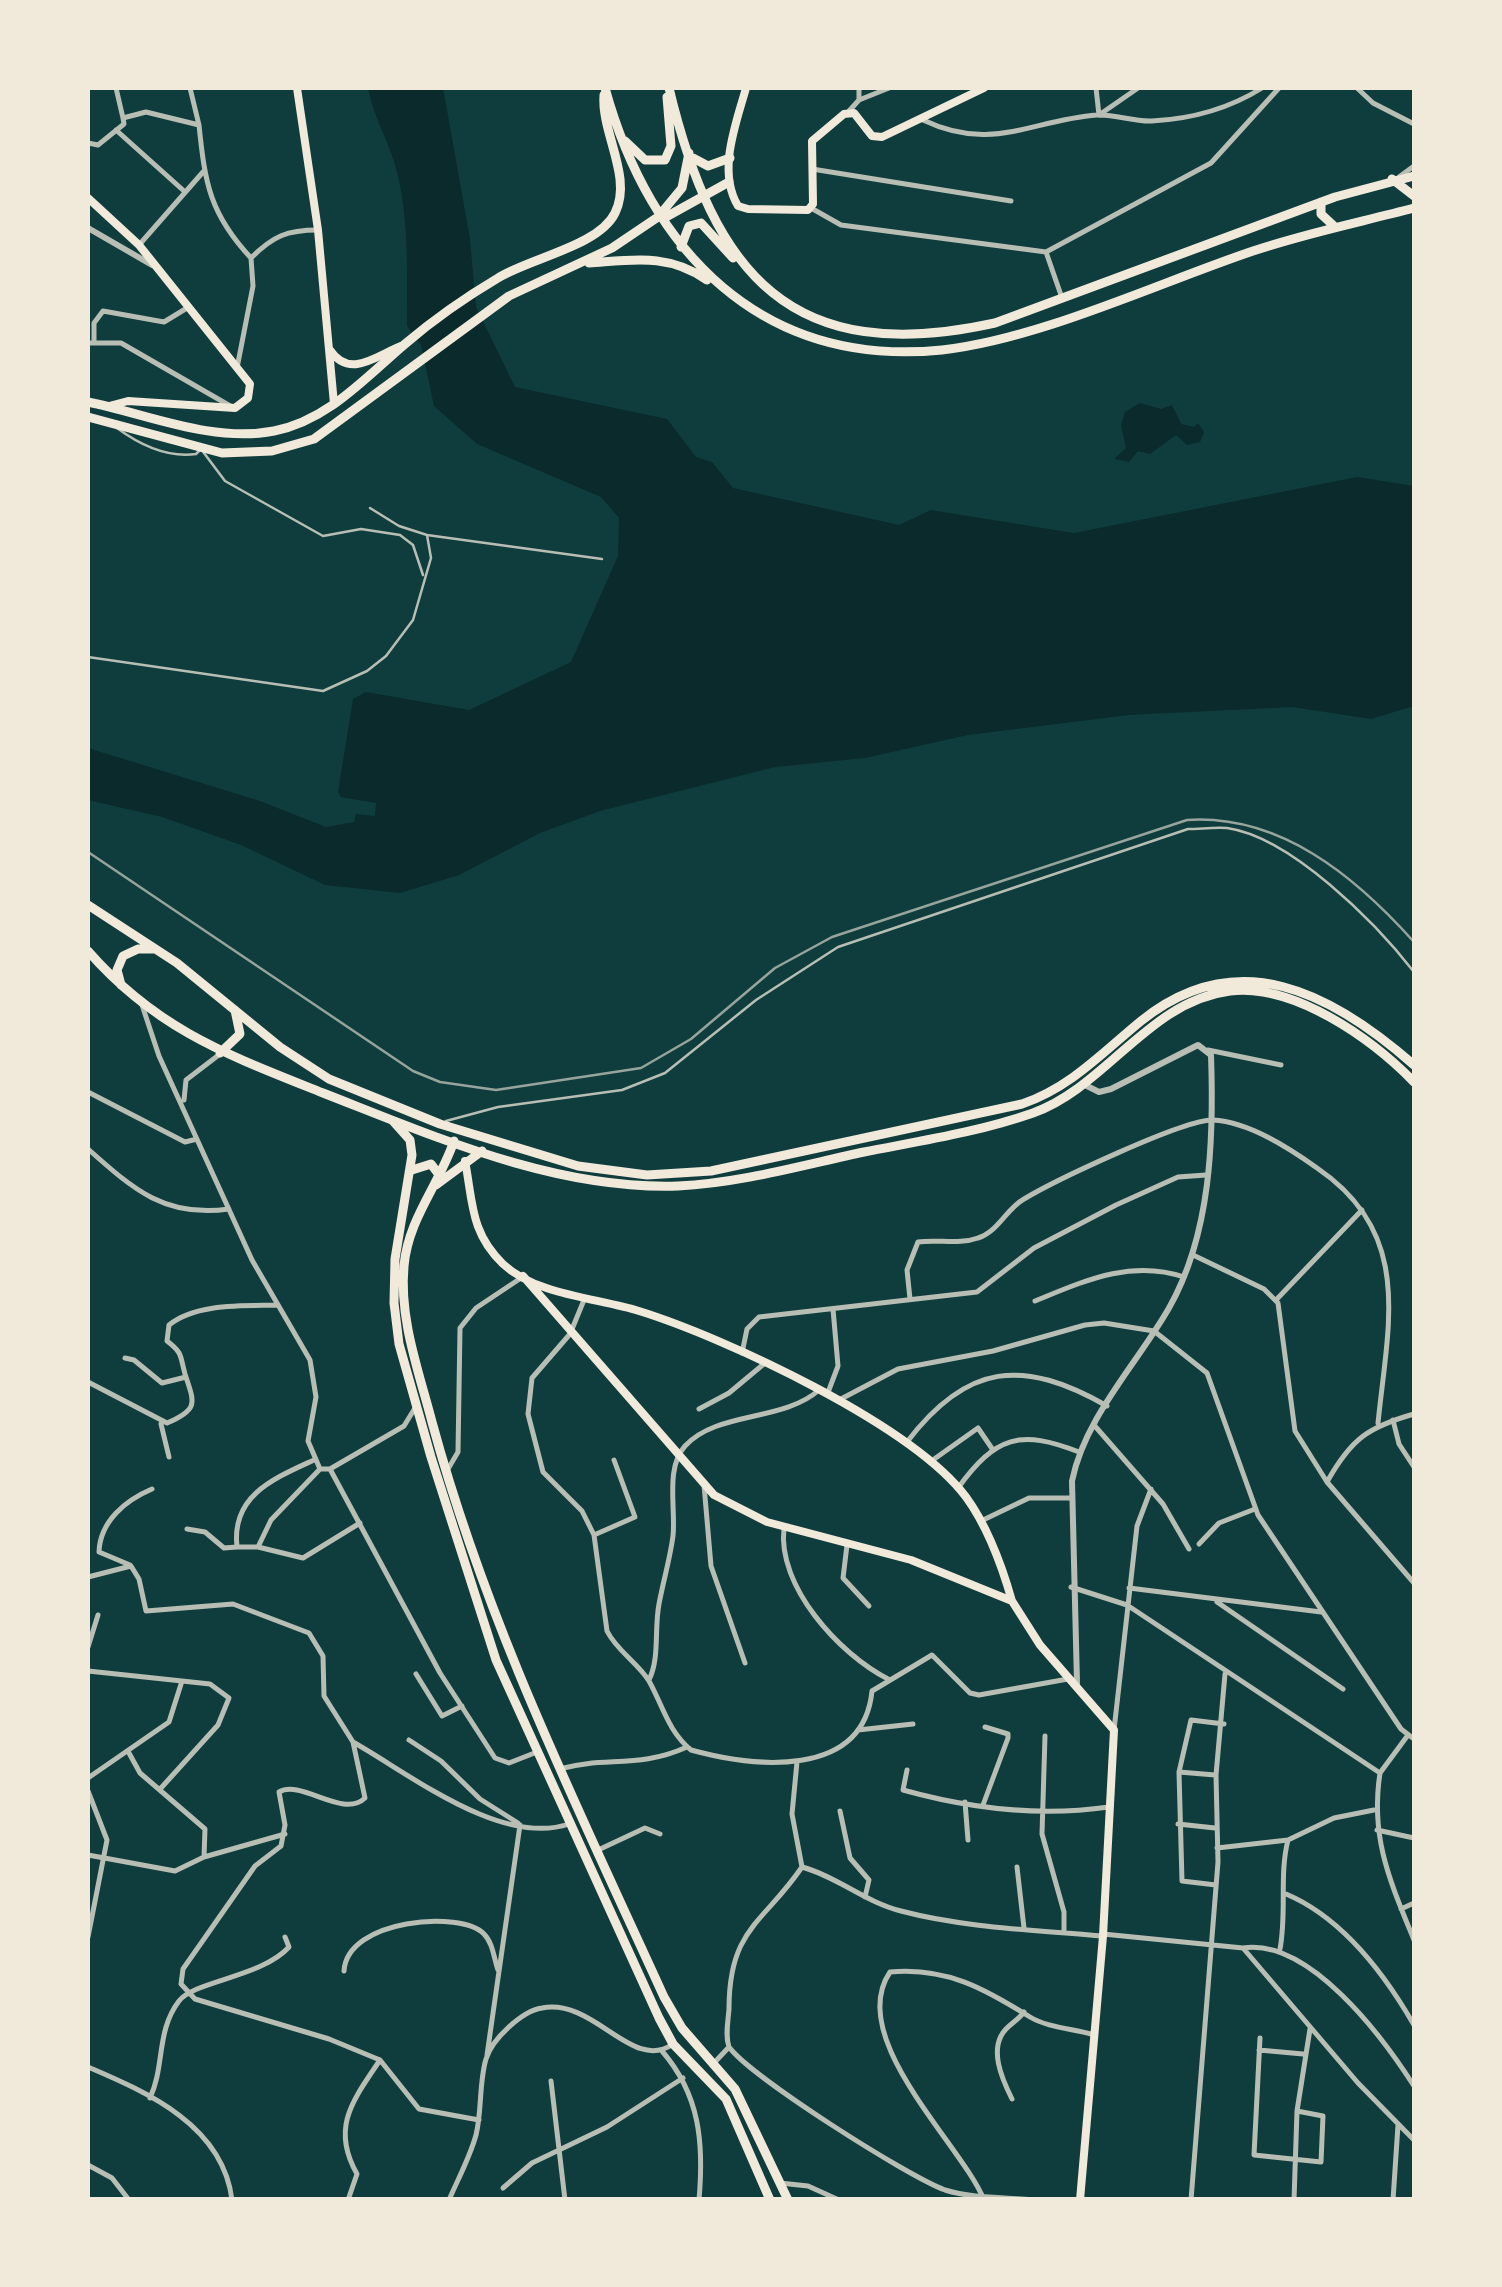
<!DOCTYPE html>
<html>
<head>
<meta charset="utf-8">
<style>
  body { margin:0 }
  #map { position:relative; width:1502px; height:2287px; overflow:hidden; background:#0f3d3e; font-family:Cabin,sans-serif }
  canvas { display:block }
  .frame { position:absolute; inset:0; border:90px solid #f1e9da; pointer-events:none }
</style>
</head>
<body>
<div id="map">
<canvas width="1502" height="2287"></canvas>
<div class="frame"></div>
</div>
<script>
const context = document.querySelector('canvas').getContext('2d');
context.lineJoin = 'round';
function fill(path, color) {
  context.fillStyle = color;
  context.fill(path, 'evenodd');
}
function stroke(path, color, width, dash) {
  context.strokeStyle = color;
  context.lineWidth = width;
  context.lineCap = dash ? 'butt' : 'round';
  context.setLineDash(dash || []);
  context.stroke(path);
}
fill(new Path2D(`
  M368,88H443L470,239L476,307L515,387L667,419L696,457L712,462L733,488L899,525L931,510L1074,533L1357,477L1414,486V706L1371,719L1292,707L1129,715L968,735L865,758L775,767L600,811L540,833L459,875L400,893L325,885L241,845L162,817L88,800V748L260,801L326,827L354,822L356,814L375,816L376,803L341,797L338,792L353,699L366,692L469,710L571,662L618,556L619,518L601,497L477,444L434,406L421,345L407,326C407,277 409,224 398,176C391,144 374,120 368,88Z
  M1140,403L1161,409L1172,405L1181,424L1194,427L1198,423L1204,432L1200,442L1187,445L1176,435L1150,454L1138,451L1129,462L1114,459L1126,448L1121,425L1125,412Z`), '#0a2a2b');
stroke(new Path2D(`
  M117,428C140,445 167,458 196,454L201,449L225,481L323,536L361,529L400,535L413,545L423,575
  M370,508L399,526L427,535L602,559
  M88,657L323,691L367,671L386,656L413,620L431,558L427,535
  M446,1121L498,1107L622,1090L665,1073L756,1000L838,947L1188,829C1200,829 1214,827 1227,828C1291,837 1376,923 1414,972`), '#b8beb3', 2.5);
stroke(new Path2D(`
  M116,88L123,118L146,112L199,125C205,184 210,214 251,258C273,236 287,230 318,230
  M190,88L199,125
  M1096,88L1099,115
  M1357,88L1373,103L1414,124
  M859,100L889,88
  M849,111L859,100V88
  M1099,115L1138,88
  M923,120C992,153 1031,120 1097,115C1115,114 1134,122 1152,121C1191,119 1230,108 1262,88
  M116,130L184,191
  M88,143L98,145L124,124L123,118
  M812,169L1011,201
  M1399,177L1414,166
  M811,208L841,225L1046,252
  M139,245L203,172
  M1062,298L1046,252L1211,163L1279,88
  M88,343H121L232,407
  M94,343V323L103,311L164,322L187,308
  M237,368L253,286L251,258
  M142,1005L159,1056L252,1260L310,1360L316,1397L308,1441L320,1469H330L440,1673L495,1758L509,1763L537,1752
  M1208,1050L1281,1065
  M88,1092L185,1142L197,1139
  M184,1100L186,1080L220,1054
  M88,1149C133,1189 165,1218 229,1209
  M1193,1255L1264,1289L1278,1303L1295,1431L1327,1482L1414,1583
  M910,1299L907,1270L918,1242C937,1239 959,1245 978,1238C998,1232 1006,1209 1024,1199C1054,1181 1184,1119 1213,1120C1249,1122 1289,1148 1317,1168C1414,1234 1388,1323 1378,1423
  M584,1300L570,1334L532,1378L528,1414L543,1472L582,1511L594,1535L607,1631C617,1651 638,1663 649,1681C663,1706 668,1731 691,1750C753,1767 863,1780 872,1691L932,1655L970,1693L979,1695L1068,1679
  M1276,1300L1362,1210
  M1035,1301C1084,1281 1131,1259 1184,1277
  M742,1353L747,1329L759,1317L977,1292L1034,1248L1116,1205L1178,1177L1206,1175
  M125,1358L134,1360L162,1383L186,1377
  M88,1382L167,1423C200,1409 194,1402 185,1374C180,1356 183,1353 167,1341L169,1325C196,1303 244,1306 278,1305
  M827,1395L838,1366L833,1309
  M839,1400L898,1369L993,1351L1085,1325L1104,1323L1154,1331L1207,1373L1258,1515L1401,1729L1414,1739
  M699,1409L729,1393L765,1363
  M1393,1420L1399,1444L1414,1467
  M161,1424L169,1457
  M1094,1425L1163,1504L1189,1549
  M907,1442C967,1363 1023,1358 1107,1406
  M314,1460C275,1478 231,1495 237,1547H258L271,1520L320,1469
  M930,1462L978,1428L993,1450
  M330,1469L404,1426L415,1408
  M448,1469L458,1452L460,1328L476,1308L521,1278
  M1327,1482C1351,1439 1368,1427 1414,1414
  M704,1485L711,1566L745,1663
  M958,1488C996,1436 1020,1429 1079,1452
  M981,1521L1029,1498H1071
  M784,1528C777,1586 839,1654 888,1679
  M187,1529L205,1532L224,1548L237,1547
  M594,1535L635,1517L614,1460
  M1199,1544L1219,1523L1255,1509
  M847,1545L843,1578L869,1606
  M258,1547L303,1558L360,1523
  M130,1565L99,1552C100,1521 126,1500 152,1489
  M88,1577L131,1566L139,1579L146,1611L233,1604L309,1633L323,1656L324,1696L353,1742
  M1071,1587L1127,1605L1380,1773C1370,1838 1390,1881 1414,1940
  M1129,1588L1321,1612
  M1217,1602L1343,1689
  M88,1647L98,1615
  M88,1671L182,1681L169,1722L88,1778
  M416,1674L442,1716L462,1706
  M649,1680C660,1657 654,1630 659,1604C663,1582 670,1559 673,1536C676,1509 665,1468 685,1446C717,1411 783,1422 819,1390
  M858,1730L913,1724
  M1114,1730L1137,1526L1151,1489
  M1045,1736L1042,1834L1064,1912V1932
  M409,1740L441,1761L480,1799L518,1823
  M129,1753L140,1773L205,1829L204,1857
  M797,1762L792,1814L802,1867
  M559,1769C606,1756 638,1769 687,1747
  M907,1770L903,1790C971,1809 1039,1817 1109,1807
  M1179,1772L1215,1775
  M1380,1773L1408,1735
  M161,1788L218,1725L229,1698L210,1684L182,1681
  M88,1791L107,1840L88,1937
  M965,1802L968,1840
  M983,1805L1008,1738V1734L985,1727
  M840,1811L850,1858L869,1880L865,1897
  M1178,1824L1215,1828
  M1377,1830L1414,1838
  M1217,1848L1288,1840L1334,1818L1374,1810
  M596,1851L645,1828L660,1834
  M88,1855L175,1871L204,1857L285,1834
  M802,1867C838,1877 865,1902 901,1911C965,1928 1037,1930 1103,1936
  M1017,1867L1024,1928
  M1216,1885L1182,1881L1179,1772L1191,1720L1224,1724
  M1286,1894C1343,1918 1384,1973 1414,2025
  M1401,1909L1414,1903
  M1103,1934L1243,1948L1358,2083L1414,2140
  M1243,1948C1309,1938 1382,2036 1414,2086
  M1280,1949C1287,1912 1279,1875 1288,1840
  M344,1971C347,1919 461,1910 484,1934C493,1943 494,1959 498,1970
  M1260,2038L1254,2155L1321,2162L1323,2116L1297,2111
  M729,2047C751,2077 907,2176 945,2190C973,2199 1008,2197 1037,2200
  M729,2047C725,2036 728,2022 729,2009C729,1928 764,1923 802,1867
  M1259,2050L1303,2054
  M662,2051C700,2095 704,2143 699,2200
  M487,2055L520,1825
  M714,2063L729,2047
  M88,2067C149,2093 223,2126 232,2200
  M551,2081L565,2200
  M150,2098C165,2066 156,2031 179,2001C194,1981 262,1977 289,1947L285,1937
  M1012,2099C1002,2079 988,2048 1006,2029C1013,2022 1019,2019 1024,2012
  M479,2120L419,2109L380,2060L329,2039L195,1999L181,1984L183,1969L255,1866L281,1846L285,1825L279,1792C301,1779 343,1819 365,1798L353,1742C410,1774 501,1847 569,1824
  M88,2165L112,2178L129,2200
  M780,2183L808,2186L839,2200
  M503,2188L532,2163L607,2127L683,2078
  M348,2200L357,2174C330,2127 354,2099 380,2060
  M449,2200C458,2179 470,2157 476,2135C482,2111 479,2082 486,2059C492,2039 522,2011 542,2008C595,1998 632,2073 673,2044
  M984,2200C962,2145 845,2038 890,1972C947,1967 985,1989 1030,2017C1046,2027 1073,2029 1091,2034
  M1191,2200L1218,1862L1216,1775L1225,1674
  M1294,2200L1297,2111L1310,2029
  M1393,2200L1398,2125`), '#b8beb3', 5);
stroke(new Path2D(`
  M88,228L152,265
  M1077,1683L1072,1481C1085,1417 1137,1364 1169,1308C1211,1234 1214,1139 1211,1055L1198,1045L1111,1089L1099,1092L1085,1085`), '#b8beb3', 6);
stroke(new Path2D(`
  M297,88L318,230L334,404
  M746,88C736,124 717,171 738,206L748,209L808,210L813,204L812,141L844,114L854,113L872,136L882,137L984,88
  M88,198L139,245L250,384L248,398L235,408L128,401L109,406
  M330,350C350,380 377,355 401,346
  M465,1161C473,1202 470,1232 503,1264C536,1295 597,1298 639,1311C726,1338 912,1425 966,1497C988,1527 1002,1566 1012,1601
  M523,1276L714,1495L767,1522L911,1560L1012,1601L1040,1645L1114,1730L1103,1936L1080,2200`), '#f1e9da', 8);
stroke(new Path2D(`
  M605,88C650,251 761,368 942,350C1040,339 1158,283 1253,251C1306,233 1361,222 1414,208
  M669,88C714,275 791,368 995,323L1335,197L1414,176
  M625,141L645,160H665L671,146L667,97
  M693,158L708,166L730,158
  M1392,179L1414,196
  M1321,202V214L1335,227
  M658,217H666L729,182
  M681,247L689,226L701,223L733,258
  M589,263C633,260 668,253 707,280
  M88,402C147,414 212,443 274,431C327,421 365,378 405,344C433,320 466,297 498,278C530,258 599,246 615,213C633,177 601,133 604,95
  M88,417L222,453L272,451L314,439L509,296L612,248L658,217L682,188L689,153
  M88,905L177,963L280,1047L329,1079L440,1124L578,1166L647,1175L711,1171L1022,1104C1070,1088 1103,1052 1141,1021C1238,943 1332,993 1414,1065
  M88,951C157,1030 228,1055 323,1093C436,1137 555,1190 678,1186C741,1183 803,1165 864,1152C920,1141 979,1132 1033,1113C1106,1087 1149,1001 1230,991C1294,983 1372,1039 1414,1082
  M121,985L117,970L123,956L138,949H154
  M220,1053L240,1034L235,1010
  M393,1121L410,1140L412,1155L395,1259L394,1303L399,1344L431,1457L496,1660L659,2018L673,2044L726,2099L770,2200
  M454,1141C439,1185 408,1219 404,1266C399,1319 419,1372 432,1422C487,1625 577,1806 664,1997L682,2028L735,2089L788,2200
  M412,1170L431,1164L440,1176
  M436,1185L482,1151`), '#f1e9da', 9);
stroke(new Path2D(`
  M88,852L413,1071L440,1082L496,1090L641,1068L691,1039L775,968L832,937L1187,820C1280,814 1355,876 1414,942`), '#97a49c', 2.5);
</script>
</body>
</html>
